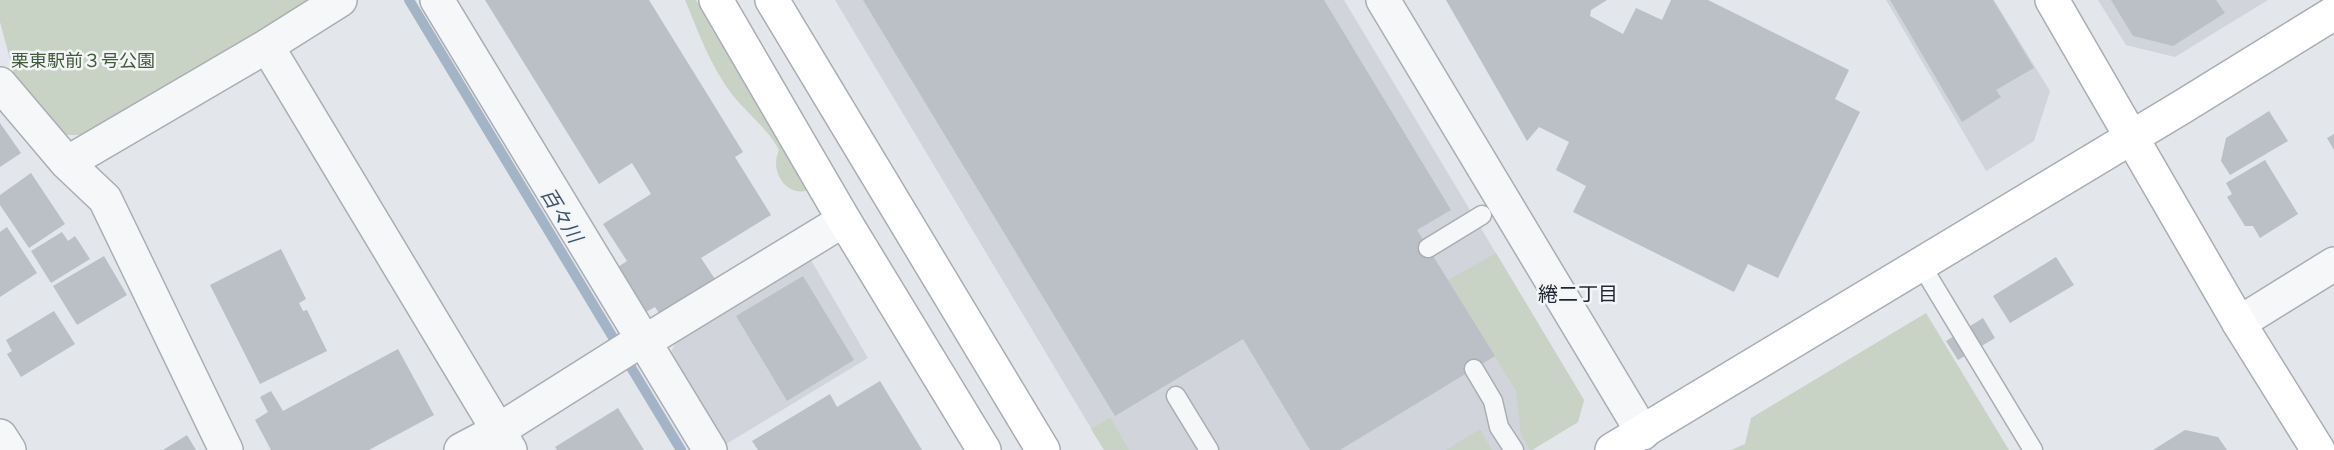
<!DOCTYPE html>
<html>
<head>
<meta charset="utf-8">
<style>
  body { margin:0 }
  canvas { display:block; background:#e3e6ea }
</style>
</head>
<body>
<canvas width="2334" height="450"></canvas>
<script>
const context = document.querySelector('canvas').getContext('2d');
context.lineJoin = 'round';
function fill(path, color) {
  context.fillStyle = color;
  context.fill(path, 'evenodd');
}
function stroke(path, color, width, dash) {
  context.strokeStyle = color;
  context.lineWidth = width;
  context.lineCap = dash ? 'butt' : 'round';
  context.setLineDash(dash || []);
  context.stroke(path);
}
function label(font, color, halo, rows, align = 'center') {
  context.font = font + ' "DM Sans","Noto Sans JP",sans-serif';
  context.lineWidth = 5;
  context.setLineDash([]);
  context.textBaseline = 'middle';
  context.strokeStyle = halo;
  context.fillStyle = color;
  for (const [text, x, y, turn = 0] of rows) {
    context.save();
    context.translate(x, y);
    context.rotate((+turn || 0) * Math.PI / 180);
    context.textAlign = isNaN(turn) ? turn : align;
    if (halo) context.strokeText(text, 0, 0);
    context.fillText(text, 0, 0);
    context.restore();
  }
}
fill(new Path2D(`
  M835,0H1344L1584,400L1578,422L1532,450H1104Z
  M1886,0H1994L2050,91L2034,141L1986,171Z
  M2098,0H2268L2175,57L2126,45Z
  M811,260L868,358L723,446L669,357L676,341Z`), '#d1d5db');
fill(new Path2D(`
  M0,0H310L81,135H62L14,74L0,22Z
  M685,0H696L810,190C786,198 769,171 779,150C767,127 746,113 731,93C710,65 698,31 685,0Z
  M1496,253L1584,400L1578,422L1532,450H1530L1521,435L1516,391L1448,280Z
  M1926,313L2009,450H1731L1745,444L1751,418Z
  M1110,417L1129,450H1104L1091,429Z
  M1480,429L1492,450H1446Z`), '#c9d3c5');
stroke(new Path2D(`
  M409,0L681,450`), '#a2b4c6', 10);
fill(new Path2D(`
  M485,0H649L743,152L735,157L771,215L701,258L715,279L659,313L655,307L646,312L618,267L627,261L603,224L651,194L632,163L599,184Z
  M863,0H1324L1451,210L1417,230L1495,356L1340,450H1310L1243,339L1115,416Z
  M1446,0H1607L1591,10L1590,16L1623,34L1636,8L1662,20L1671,0H1708L1849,70L1835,99L1860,112L1778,278L1748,264L1734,292L1573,212L1586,186L1556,170L1569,142L1539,127L1527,141Z
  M1890,0H1993L2034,68L1996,90L2001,97L1962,122Z
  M2111,0H2216L2225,13L2173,46L2133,36Z
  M2269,111L2288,141L2230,175L2221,161L2226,138Z
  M0,123L21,153L0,167Z
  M2334,134V150L2327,138Z
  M2265,160L2298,214L2260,238L2253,226H2245L2227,197L2232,194L2226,183Z
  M31,173L65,224L29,248L0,205V195Z
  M7,227L37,273L0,297V232Z
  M62,232L68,241L75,236L90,259L51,283L31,251Z
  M281,249L306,299L299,303L303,311L307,310L327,351L260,384L210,285Z
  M104,256L127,295L77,325L53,286Z
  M2056,257L2074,285L2010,323L1993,296Z
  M803,276L854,360L787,401L736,316Z
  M54,311L75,344L21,377L7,354L12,351L6,340Z
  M1983,318L1995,338L1958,360L1946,341Z
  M398,349L434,415L369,450H271L255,420L268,412L260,397L271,391L283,411Z
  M880,381L922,450H758L752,441L830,394L837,407Z
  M618,408L644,450H557L555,447Z
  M2185,430L2218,437L2227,450H2153Z
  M187,435L196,450H163Z`), '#bbbfc6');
const lane = new Path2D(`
  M1428,248L1482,215
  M1920,263L2033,450
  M1474,369L1493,401L1499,427L1514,450
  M1176,396L1209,450`);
const street = new Path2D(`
  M437,0L710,450
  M1383,0L1643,433
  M267,46L510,450
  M0,84L67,163L105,199L226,450
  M67,163L267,46L340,0
  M2239,323L2334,264
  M0,436L9,450
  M461,450L499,430L632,346L644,342L844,220`);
const secondary = new Path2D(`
  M716,0L844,220L984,450
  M772,0L1043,450
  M2052,0L2239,323L2318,450
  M1612,450L2182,107L2334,13`);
stroke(lane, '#a9adb4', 21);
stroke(street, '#a9adb4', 36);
stroke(secondary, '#a9adb4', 36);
stroke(lane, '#f5f7f8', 18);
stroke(street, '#f5f7f8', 33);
stroke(secondary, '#fff', 33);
label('18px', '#425b3b', '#f3f5f7', [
  ["栗東駅前３号公園",83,62]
]);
label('italic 20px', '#3b5470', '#f3f5f7', [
  ["百々川",560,216,59]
]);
label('20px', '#1f2531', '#f3f5f7', [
  ["綣二丁目",1578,296]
]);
</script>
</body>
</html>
